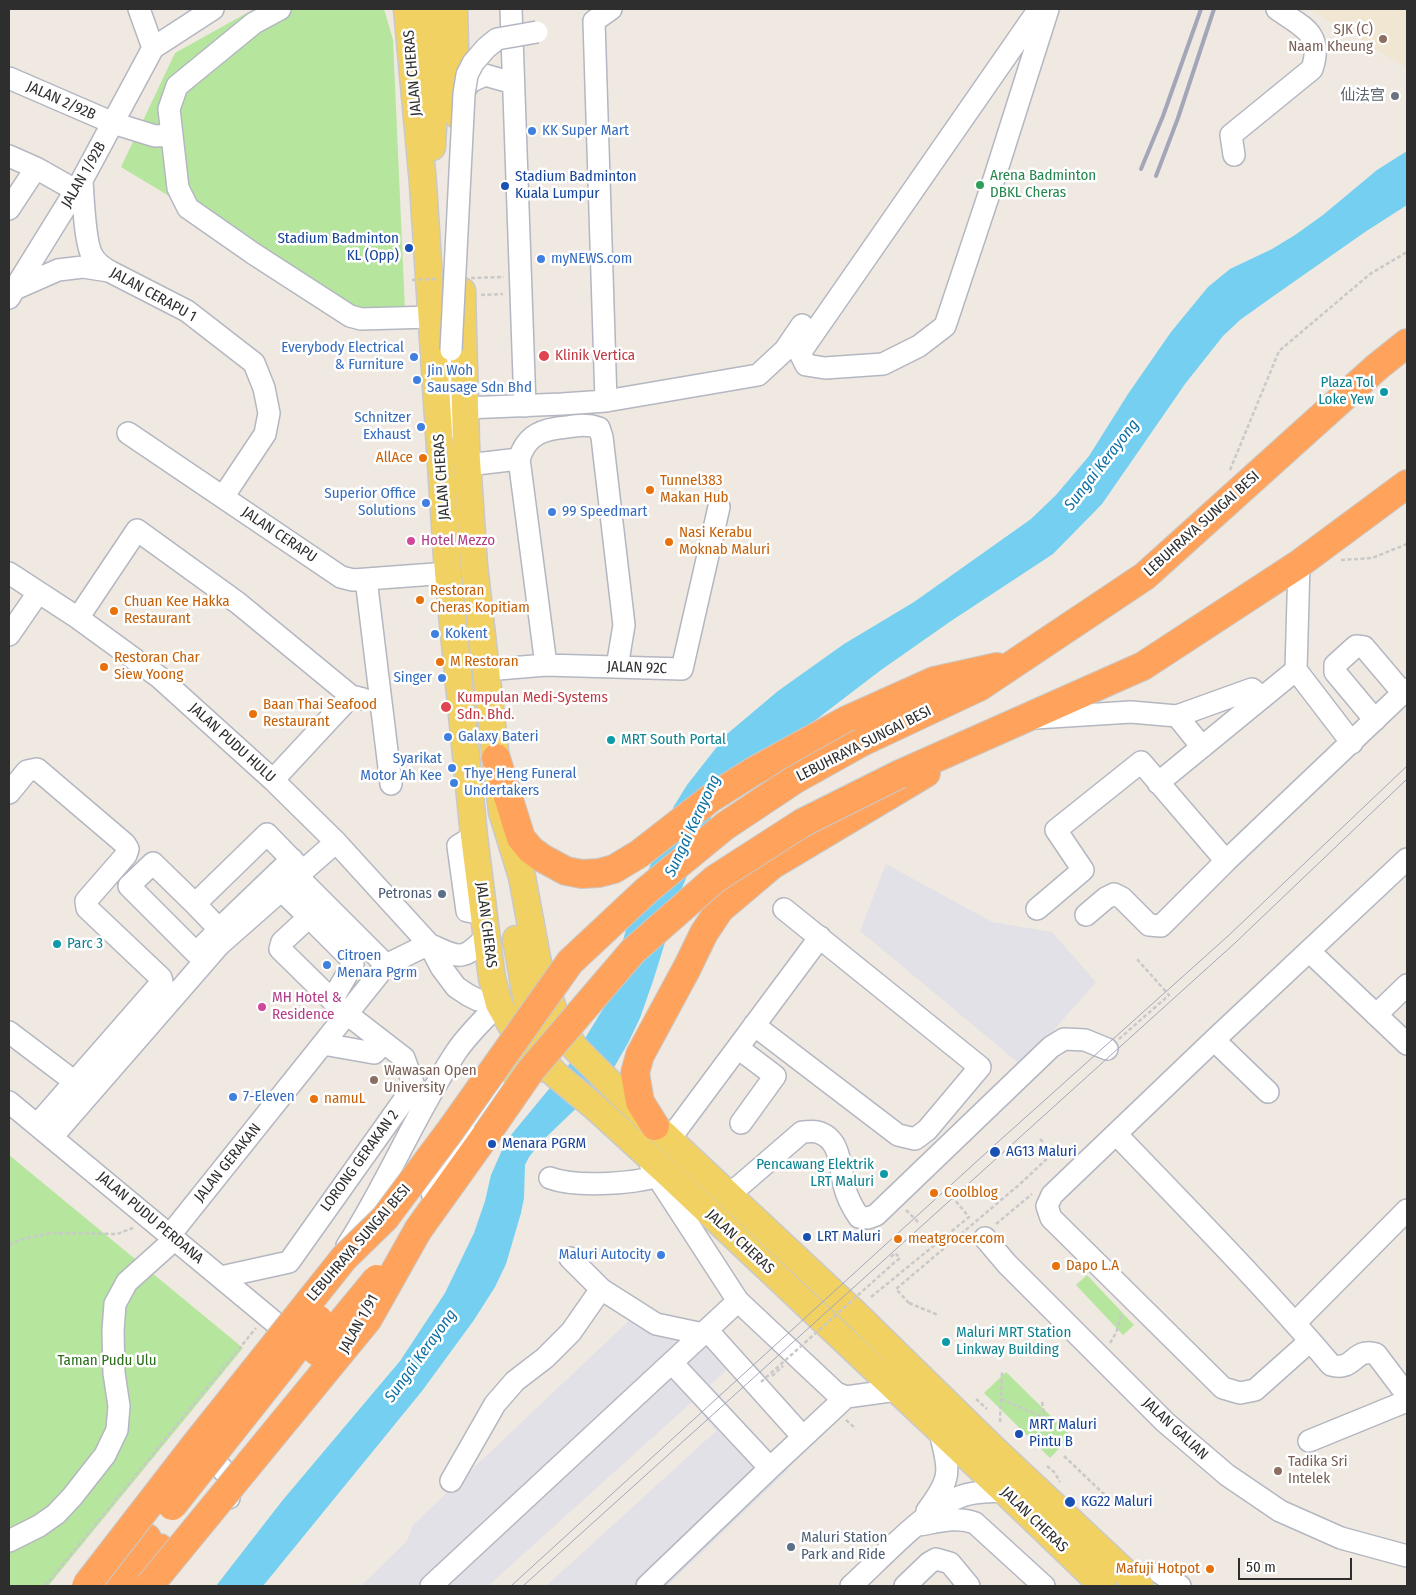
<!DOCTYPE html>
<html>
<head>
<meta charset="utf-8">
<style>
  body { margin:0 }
  #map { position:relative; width:1416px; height:1595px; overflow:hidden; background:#efe9e1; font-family:"Fira Sans Condensed",sans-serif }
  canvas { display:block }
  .frame { position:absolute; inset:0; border:10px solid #2e2e2e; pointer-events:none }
  .scale { position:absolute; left:1238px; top:1558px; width:114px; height:22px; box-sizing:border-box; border:2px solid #2e2e2e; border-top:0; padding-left:6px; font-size:15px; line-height:18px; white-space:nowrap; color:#2e2e2e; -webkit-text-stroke:4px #fff; paint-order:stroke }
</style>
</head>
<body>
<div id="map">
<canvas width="1416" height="1595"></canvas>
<div class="frame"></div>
<div class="scale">50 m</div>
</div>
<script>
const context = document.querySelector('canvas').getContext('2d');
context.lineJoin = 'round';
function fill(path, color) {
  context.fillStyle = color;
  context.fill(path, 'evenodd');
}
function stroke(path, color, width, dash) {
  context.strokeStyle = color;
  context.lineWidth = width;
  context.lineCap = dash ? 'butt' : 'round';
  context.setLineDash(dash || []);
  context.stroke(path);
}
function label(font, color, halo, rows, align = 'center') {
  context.font = font + ' "Fira Sans Condensed","Noto Sans SC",sans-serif';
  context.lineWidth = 5;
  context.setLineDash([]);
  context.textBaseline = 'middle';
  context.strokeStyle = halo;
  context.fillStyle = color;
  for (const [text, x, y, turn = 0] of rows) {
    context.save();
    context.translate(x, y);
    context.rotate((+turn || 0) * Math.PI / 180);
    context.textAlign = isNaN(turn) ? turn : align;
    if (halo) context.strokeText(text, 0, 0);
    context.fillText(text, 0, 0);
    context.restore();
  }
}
fill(new Path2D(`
  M886,864L992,922L1052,932L1096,982L1022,1066L860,931Z
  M637,1313L683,1323L729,1368L710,1385L788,1470L667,1586H546L716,1431L692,1402L488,1586H361L407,1541L413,1525Z`), '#e3e1e8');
fill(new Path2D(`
  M1309,9H1407V68Z`), '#f0e6d1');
fill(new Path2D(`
  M254,9H384L393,40L405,311L361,312L121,167L175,53Z
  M9,1155L243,1348L48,1586H9Z
  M1087,1275L1134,1325L1123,1335L1076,1285Z
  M1006,1372L1071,1436L1050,1458L984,1393Z`), '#b6e59e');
fill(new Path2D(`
  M1407,151V205L1365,232L1275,295L1240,320L1223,336L1185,384L1102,504L1053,554L951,621L881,670L809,725L769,752L717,803L682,888L653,981L640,1018L628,1043L612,1071L588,1097L541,1142L529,1157L525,1165L524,1198L521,1213L506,1264L495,1287L474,1320L422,1391L263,1586H216L282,1501L400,1361L445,1293L474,1233L485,1201L491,1175L506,1141L568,1066L603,1009L630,916L674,806L687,785L727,734L778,691L844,644L914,602L1031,519L1056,495L1089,456L1128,394L1171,332L1208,287L1230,269L1272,249L1295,235L1323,215L1377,170Z`), '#75cff0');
const minor = new Path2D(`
  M139,9L153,48
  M280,9L254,23L177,86L169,109L178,188L188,208L254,254L350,316L361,319L431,317
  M511,9L525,406
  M1039,9L800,353L806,365L825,368L883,364L919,346L945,326L995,176L1048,9
  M9,78L113,123L155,136L172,135
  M458,100L470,82L485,75L513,83
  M1234,155L1231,135L1312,69C1324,33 1302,27 1277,9
  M9,156L36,168L75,190
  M82,180C83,197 85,243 92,255C96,263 102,267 109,271L187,311L254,363L264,388L269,413L265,434L223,497
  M9,209L36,168
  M15,289L58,270L83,267L109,271
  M9,298L82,180L153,48L213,9
  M606,401L594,21L611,9
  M465,408L562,404L606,401L758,375L785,350L802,325
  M445,431L451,411V350
  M128,433L341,577L353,580L448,573
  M467,465L519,459
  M1299,564L1296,670L1352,743
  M9,573L78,618L159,677L273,780L336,842L429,944L441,967L456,987L468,995L478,1000L499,1004
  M366,579L391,784
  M78,618L137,530L238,603L351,696
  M9,635L38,593
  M546,665L519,459C527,434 543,429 567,427C579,425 588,424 599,428L602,437L624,625L617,667
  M486,670L546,665L682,669L719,507
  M1177,716L1252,689L1262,698
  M1035,718L1131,712L1177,716L1202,747
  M1375,720L1335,672V665L1356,646L1364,647L1403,693
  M273,780L351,696L363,699
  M1158,783L1296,670
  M9,793L27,771L37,769L125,844L128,849L126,855L86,901L87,908L161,978L162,982L37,1125
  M474,836L458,846L467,911L484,914
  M297,876L386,965
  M281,890L309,917
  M195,904L219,929L292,859
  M1037,909L1083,870L1056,830L1141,762L1226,861L1407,689
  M1086,915L1106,898L1114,894L1122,898L1149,925L1161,926L1226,861
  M309,917L351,959L353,964L332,1000L280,949L282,942Z
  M214,935L196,953L129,886L153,863L195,904L267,834L303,871
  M429,944C459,958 462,962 486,937
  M1309,951L1407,1044
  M1376,1015L1407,985
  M754,1025L898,1135L915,1139L927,1130L980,1067L784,909
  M9,1032L75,1082
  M1214,1040L1268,1092
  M323,1044L374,1053L384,1043
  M738,1048L775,1076L741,1123
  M9,1102L296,1340
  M1116,1134C1189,1210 1263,1285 1331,1365C1355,1372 1353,1347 1376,1354L1407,1395
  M52,1137L219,945L336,842
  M669,1140L820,937
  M651,1167L738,1301L836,1393L846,1397L897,1390
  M550,1178C577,1188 640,1184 667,1173
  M432,1193L460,1141L520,1057
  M729,1195L802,1132C806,1132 813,1131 817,1132C841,1138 840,1167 844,1185C847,1198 852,1207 859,1217L868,1218L876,1215L1051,1047L1064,1039L1085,1040L1107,1049
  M170,1235L386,965L429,944
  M985,1238L1007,1264L1165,1422L1227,1475L1280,1511L1341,1538L1407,1556
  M347,1246C387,1184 415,1114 456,1052C468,1034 484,1019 499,1004
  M570,1258L601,1289L656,1324L703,1334
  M221,1277L289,1262L414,1086L404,1058L347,1014L332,1000
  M1295,1323L1407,1210
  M707,1330L803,1437
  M1310,1341L1255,1390L1240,1393L1223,1388L1051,1218L1047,1206L1052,1195L1214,1040L1407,859
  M672,1363L770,1468
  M1309,1441L1407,1401
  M195,1464L203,1459L216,1462L231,1479L229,1498
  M451,1481L495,1404L515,1381L545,1358L571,1332L601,1289
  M927,1511C953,1476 949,1472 940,1432
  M919,1525C938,1522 957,1516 975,1523L1044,1586
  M9,1541L39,1526L56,1514L72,1497L105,1455L117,1430L119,1406L114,1373L113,1331L115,1304L127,1282L175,1239
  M1160,1573L1180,1586
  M431,1586L738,1301
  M647,1586L770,1468L846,1397
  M851,1586C881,1559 925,1509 962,1496C975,1491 991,1492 1004,1491
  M905,1586L929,1563L936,1559L950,1563L969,1586`);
const major = new Path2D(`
  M407,9L423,184L448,573L474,836L489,956L492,978L499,1004L511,1025L555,1074L596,1108L667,1173L1004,1491L1103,1586
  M428,9L436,71L432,147
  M454,9L457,115
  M462,291L466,445L474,565L502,812L522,877L538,963L556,1017L575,1048L622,1095L856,1314L993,1448L1140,1586
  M516,939L526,996L535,1022L534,1033
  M510,1071L530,1067L550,1069`);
const highway = new Path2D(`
  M862,742L979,687L1145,576L1377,367L1407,343
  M496,758L521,838L531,850L542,858L566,871L582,874L599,873L614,869L639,854L711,798L754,771L847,720L934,681L997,667
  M900,774L1143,666L1299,564L1407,484
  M655,1126L640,1102L635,1073L640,1055L687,968L704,933L720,909L772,865L926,773
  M418,1230L486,1135
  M102,1586L147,1538
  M129,1586L160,1548`);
stroke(minor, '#b4b7c1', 24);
stroke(major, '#c9c9c9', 29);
stroke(highway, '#c9c9c9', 30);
stroke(new Path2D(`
  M481,295L503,294
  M1230,470L1279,351L1370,274L1407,252
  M1341,560L1372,558L1407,544
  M1119,1039L1169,995L1136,958
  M1040,1139L1053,1153
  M906,1210L919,1223
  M996,1224L1032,1194
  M9,1245L19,1240L50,1233L117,1234L133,1228
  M891,1257L895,1253L900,1258L895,1262
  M871,1297L969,1217L949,1193
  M909,1303L938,1315
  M1110,1343L1116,1333L1122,1313
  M772,1376L783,1366
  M976,1399L987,1409
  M1001,1399L1045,1418
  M1042,1402L1049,1442
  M846,1420L856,1429
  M1000,1422L1002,1372
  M1064,1456L1111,1501
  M1047,1466L1055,1473L1060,1482
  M45,1586L256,1328`), '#c9c9c9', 2.5, [4, 2.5]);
stroke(minor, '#fff', 21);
stroke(major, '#f2d163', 26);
stroke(highway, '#ffa35c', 28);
stroke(new Path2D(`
  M511,1586L998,1142L1228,936L1407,766
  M523,1586L1235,943L1407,779`), '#a3a6b8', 1);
stroke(new Path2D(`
  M1141,169L1163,116L1201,9
  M1156,176L1178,118L1214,9`), '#a3a6b8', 4);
const minorBridge = new Path2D(`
  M451,350L464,94L467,75L473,63L486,48L497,39L537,32`);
const highwayBridge = new Path2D(`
  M486,1135L531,1070L633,951L715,879L802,823L900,774
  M317,1352L377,1279
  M172,1506L286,1362L318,1319
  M86,1586L195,1445L344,1258L385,1218L450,1131L570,962L647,890L725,826L794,780L862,742
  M149,1586L368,1319L418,1230`);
stroke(minorBridge, '#b4b7c1', 24, []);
stroke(highwayBridge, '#c9c9c9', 30, []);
stroke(new Path2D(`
  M471,278L504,277
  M412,280L438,279
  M909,1303L896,1289L1020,1184L1053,1153
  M761,1382L895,1262`), '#c9c9c9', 2.5, [4, 2.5]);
stroke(minorBridge, '#fff', 21);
stroke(highwayBridge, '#ffa35c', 28);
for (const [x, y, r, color] of [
  [1383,39,5,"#8d6e63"],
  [1395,96,5,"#6b7280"],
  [532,131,5,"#3f7fe0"],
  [980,185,5,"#2e9e5b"],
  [505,186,5,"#1a4fb4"],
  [409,248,5,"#1a4fb4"],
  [541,259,5,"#3f7fe0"],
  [544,356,6,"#e0444e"],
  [414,357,5,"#3f7fe0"],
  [417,380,5,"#3f7fe0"],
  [1384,392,5,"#0f9aa8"],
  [421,427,5,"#3f7fe0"],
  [423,458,5,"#e8710a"],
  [650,490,5,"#e8710a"],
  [426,503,5,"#3f7fe0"],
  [552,512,5,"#3f7fe0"],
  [411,541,5,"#d1479c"],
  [669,542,5,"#e8710a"],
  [420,600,5,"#e8710a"],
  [114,611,5,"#e8710a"],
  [435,634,5,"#3f7fe0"],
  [440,662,5,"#e8710a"],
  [104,667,5,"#e8710a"],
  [442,678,5,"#3f7fe0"],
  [446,707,6,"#e0444e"],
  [253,714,5,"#e8710a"],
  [448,737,5,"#3f7fe0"],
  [611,740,5,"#0f9aa8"],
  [452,768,5,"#3f7fe0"],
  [454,783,5,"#3f7fe0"],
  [442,894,5,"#5c6f8a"],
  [57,944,5,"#0f9aa8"],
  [327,965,5,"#3f7fe0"],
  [262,1007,5,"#d1479c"],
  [374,1080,5,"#8d6e63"],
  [233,1097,5,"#3f7fe0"],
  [314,1099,5,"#e8710a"],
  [492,1144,5,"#1a4fb4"],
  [995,1152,6,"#1a4fb4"],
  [884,1174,5,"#0f9aa8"],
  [934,1193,5,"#e8710a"],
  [807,1237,5,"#1a4fb4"],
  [898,1239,5,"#e8710a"],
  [661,1255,5,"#3f7fe0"],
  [1056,1266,5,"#e8710a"],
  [946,1342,5,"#0f9aa8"],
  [1019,1434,5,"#1a4fb4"],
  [1278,1471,5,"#8d6e63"],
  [1070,1502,6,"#1a4fb4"],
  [791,1547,5,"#5c6f8a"],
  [1210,1569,5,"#e8710a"]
]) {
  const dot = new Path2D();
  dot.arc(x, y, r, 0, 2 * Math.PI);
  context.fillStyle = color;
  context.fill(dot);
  stroke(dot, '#fff', 2);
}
label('15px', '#785e54', '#fff', [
  ["SJK (C)",1373,30,"right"],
  ["Naam Kheung",1373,47,"right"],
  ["Wawasan Open",384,1071],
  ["University",384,1088],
  ["Tadika Sri",1288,1462],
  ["Intelek",1288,1479]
], 'left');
label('15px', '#2e2e2e', '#fff', [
  ["JALAN CHERAS",413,73,-95],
  ["JALAN 2/92B",61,101,24],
  ["JALAN 1/92B",84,175,-60],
  ["JALAN CERAPU 1",153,295,29],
  ["JALAN CHERAS",442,477,-94],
  ["LEBUHRAYA SUNGAI BESI",1202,524,-42],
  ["JALAN CERAPU",279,535,34],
  ["JALAN 92C",637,668,2],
  ["JALAN PUDU HULU",232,743,42],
  ["LEBUHRAYA SUNGAI BESI",864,744,-27],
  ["JALAN CHERAS",486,925,83],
  ["LORONG GERAKAN 2",360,1161,-54],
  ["JALAN GERAKAN",228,1163,-51],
  ["JALAN PUDU PERDANA",150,1218,40],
  ["JALAN CHERAS",740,1242,43],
  ["LEBUHRAYA SUNGAI BESI",359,1243,-49],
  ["JALAN 1/91",359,1324,-61],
  ["JALAN GALIAN",1175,1429,43],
  ["JALAN CHERAS",1034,1520,44]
]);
label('15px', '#5b616d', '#fff', [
  ["仙法宫",1385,96]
], 'right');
label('15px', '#366cbe', '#fff', [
  ["KK Super Mart",542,131],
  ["myNEWS.com",551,259],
  ["Everybody Electrical",404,348,"right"],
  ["& Furniture",404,365,"right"],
  ["Jin Woh",427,371],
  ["Sausage Sdn Bhd",427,388],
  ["Schnitzer",411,418,"right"],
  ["Exhaust",411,435,"right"],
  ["Superior Office",416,494,"right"],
  ["Solutions",416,511,"right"],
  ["99 Speedmart",562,512],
  ["Kokent",445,634],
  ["Singer",432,678,"right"],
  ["Galaxy Bateri",458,737],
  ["Syarikat",442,759,"right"],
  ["Motor Ah Kee",442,776,"right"],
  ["Thye Heng Funeral",464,774],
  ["Undertakers",464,791],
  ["Citroen",337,956],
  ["Menara Pgrm",337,973],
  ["7-Eleven",243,1097],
  ["Maluri Autocity",651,1255,"right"]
], 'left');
label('15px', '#27864d', '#fff', [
  ["Arena Badminton",990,176],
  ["DBKL Cheras",990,193]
], 'left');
label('15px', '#164399', '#fff', [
  ["Stadium Badminton",515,177],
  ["Kuala Lumpur",515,194],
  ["Stadium Badminton",399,239,"right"],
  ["KL (Opp)",399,256,"right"],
  ["Menara PGRM",502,1144],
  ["AG13 Maluri",1006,1152],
  ["LRT Maluri",817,1237],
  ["MRT Maluri",1029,1425],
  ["Pintu B",1029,1442],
  ["KG22 Maluri",1081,1502]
], 'left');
label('15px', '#be3a42', '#fff', [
  ["Klinik Vertica",555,356],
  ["Kumpulan Medi-Systems",457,698],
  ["Sdn. Bhd.",457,715]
], 'left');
label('15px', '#0d838f', '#fff', [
  ["Plaza Tol",1374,383,"right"],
  ["Loke Yew",1374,400,"right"],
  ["MRT South Portal",621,740],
  ["Parc 3",67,944],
  ["Pencawang Elektrik",874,1165,"right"],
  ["LRT Maluri",874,1182,"right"],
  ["Maluri MRT Station",956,1333],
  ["Linkway Building",956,1350]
], 'left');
label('15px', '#c56008', '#fff', [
  ["AllAce",413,458,"right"],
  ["Tunnel383",660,481],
  ["Makan Hub",660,498],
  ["Nasi Kerabu",679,533],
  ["Moknab Maluri",679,550],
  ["Restoran",430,591],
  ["Cheras Kopitiam",430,608],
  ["Chuan Kee Hakka",124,602],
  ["Restaurant",124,619],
  ["Restoran Char",114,658],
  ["Siew Yoong",114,675],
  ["M Restoran",450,662],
  ["Baan Thai Seafood",263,705],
  ["Restaurant",263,722],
  ["namuL",324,1099],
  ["Coolblog",944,1193],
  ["meatgrocer.com",908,1239],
  ["Dapo L.A",1066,1266],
  ["Mafuji Hotpot",1200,1569,"right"]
], 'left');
label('15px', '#b23c85', '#fff', [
  ["Hotel Mezzo",421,541],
  ["MH Hotel &",272,998],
  ["Residence",272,1015]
], 'left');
label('15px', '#4e5e75', '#fff', [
  ["Petronas",432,894],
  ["Maluri Station",801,1538,"left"],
  ["Park and Ride",801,1555,"left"]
], 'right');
label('15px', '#2c6e1b', '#fff', [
  ["Taman Pudu Ulu",107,1361]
]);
label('italic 16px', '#0d6fa3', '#fff', [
  ["Sungai Kerayong",1102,465,-52],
  ["Sungai Kerayong",693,826,-65],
  ["Sungai Kerayong",421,1356,-54]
]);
</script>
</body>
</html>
